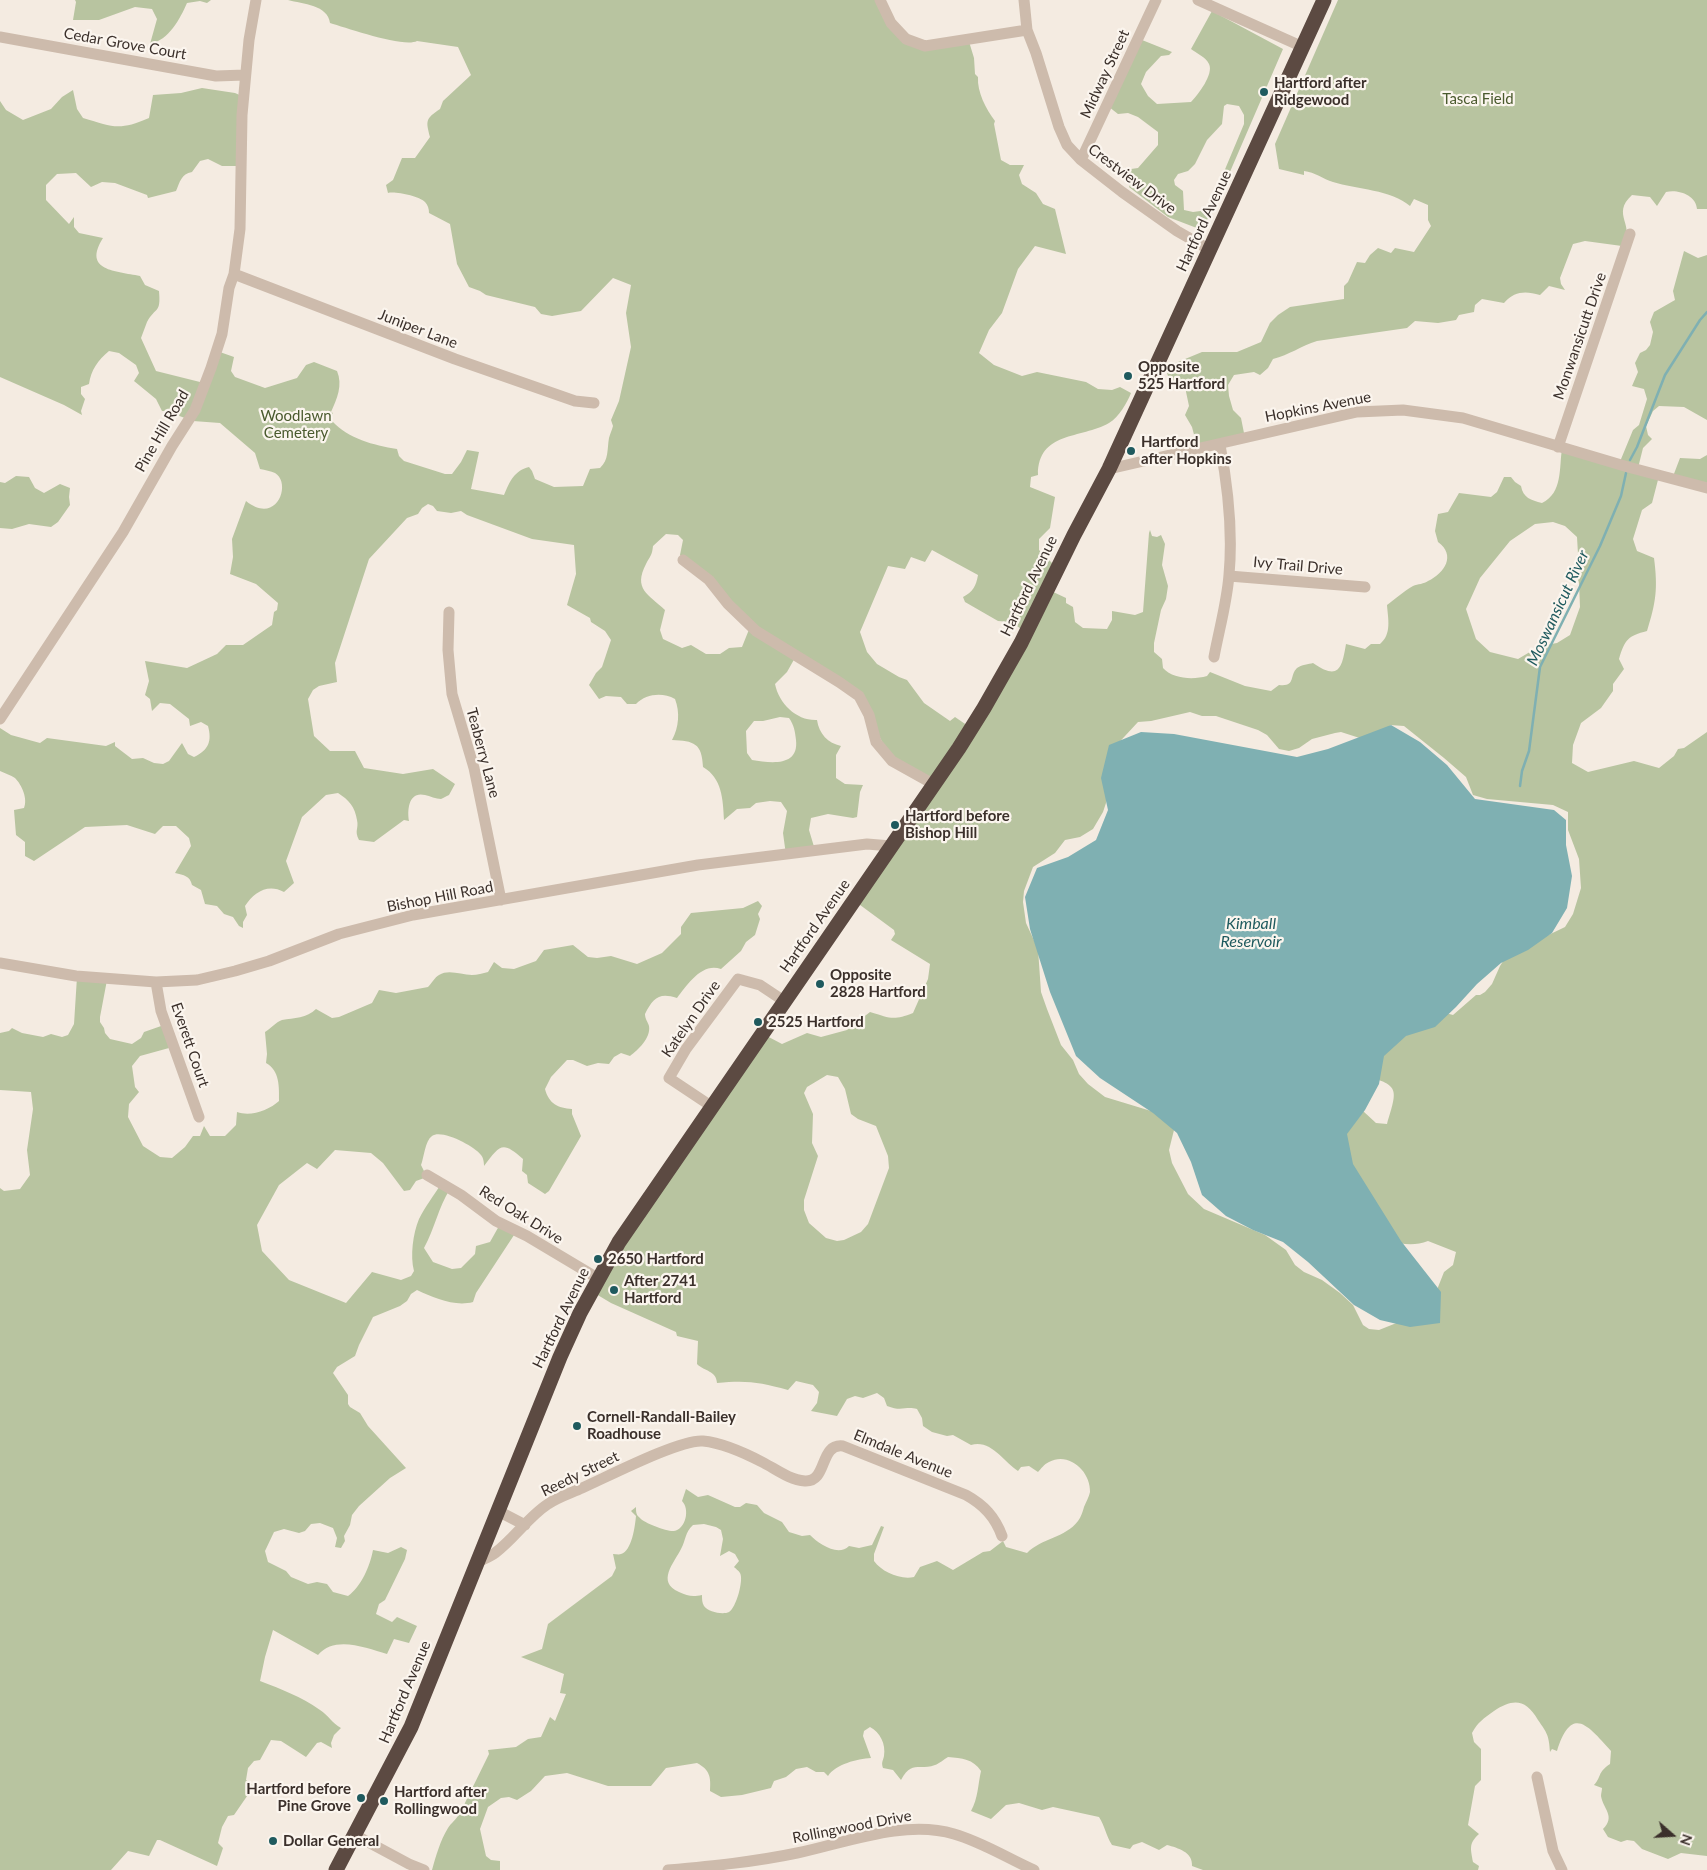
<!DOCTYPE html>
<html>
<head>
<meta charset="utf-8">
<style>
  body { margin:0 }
  #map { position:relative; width:1707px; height:1870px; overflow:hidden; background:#f4ebe1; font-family:Lato,sans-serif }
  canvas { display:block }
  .north { position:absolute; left:1647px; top:1810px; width:50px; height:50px; -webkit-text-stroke:4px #fbf5ee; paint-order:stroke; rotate:109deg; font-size:14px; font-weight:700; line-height:20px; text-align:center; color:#3b302b }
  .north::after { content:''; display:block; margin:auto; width:18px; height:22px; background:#3b302b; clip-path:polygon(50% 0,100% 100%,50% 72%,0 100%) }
</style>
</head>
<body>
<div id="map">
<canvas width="1707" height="1870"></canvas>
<div class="north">N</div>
</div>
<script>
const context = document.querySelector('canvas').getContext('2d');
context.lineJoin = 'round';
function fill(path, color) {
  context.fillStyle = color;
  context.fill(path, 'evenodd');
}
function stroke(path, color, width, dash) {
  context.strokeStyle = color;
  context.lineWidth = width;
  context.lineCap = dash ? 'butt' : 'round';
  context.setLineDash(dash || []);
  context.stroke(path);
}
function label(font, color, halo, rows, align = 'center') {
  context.font = font + ' Lato,sans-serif';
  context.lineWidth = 4.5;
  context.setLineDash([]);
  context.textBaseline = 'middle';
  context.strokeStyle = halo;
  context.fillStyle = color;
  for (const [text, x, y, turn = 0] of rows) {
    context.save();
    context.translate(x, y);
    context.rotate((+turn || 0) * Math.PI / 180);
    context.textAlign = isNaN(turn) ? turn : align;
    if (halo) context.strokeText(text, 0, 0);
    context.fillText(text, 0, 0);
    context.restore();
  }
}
fill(new Path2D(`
  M75,0H211L207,3L200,1L187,3C180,19 169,40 150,44L157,19L152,9L135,7L99,20H73L76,2Z
  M288,0H877L891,24L923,43L967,35L974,58L975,74L978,77C977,92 986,109 995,121L994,124L1001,160L1010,165H1024L1019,175L1022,184L1036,193L1043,204L1055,209L1066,254L1035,246L1018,269L1002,313L989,330L979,353L994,365L1022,376L1037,372L1086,382L1098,389L1112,390L1120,387L1131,393C1127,403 1119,417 1109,423C1081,439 1038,431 1038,475L1031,477L1030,487L1055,497L1050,528L1039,539V550L1058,569L1049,590L1066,598V603L1073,607L1075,622L1083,628L1107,629L1112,620V611L1135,615L1143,612L1149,533L1150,530L1152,536L1157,537L1161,535L1165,544L1162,565L1168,586L1166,599L1161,610L1154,643V652L1162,659L1163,668C1173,679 1193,680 1207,676L1210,672L1245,686L1271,691L1279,685C1296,687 1289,676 1297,668C1301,665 1309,664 1313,663C1339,681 1342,668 1346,644L1365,649L1371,644H1380C1392,634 1388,619 1387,605C1395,599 1404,591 1413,586C1418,584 1424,584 1428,581C1445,573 1456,555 1438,542L1435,531L1438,514L1448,512L1459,493L1491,497L1497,492L1504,477H1511L1515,482L1521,486C1523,498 1531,500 1542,503C1563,493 1559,467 1562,449L1619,464L1633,430L1639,425L1647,399L1644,389L1632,386L1638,372L1635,363L1640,353L1646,350L1650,345L1653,332L1650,322L1654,312L1675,300L1673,291L1684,251L1698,258L1707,255V420L1684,407L1659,406L1653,411L1646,426L1648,435L1652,439L1643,448L1638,468L1659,476L1652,503L1642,510L1633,539L1637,551L1654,558C1658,589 1656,602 1647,631C1628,636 1625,639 1619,659L1624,669L1613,684V691L1601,708L1581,723L1573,745L1572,763L1588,772L1634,761L1659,768L1674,756L1678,749L1684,748L1707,732V1856L1681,1853L1668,1859L1642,1849L1634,1841L1627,1840L1621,1842L1608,1837L1603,1829C1616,1816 1603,1809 1601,1796C1601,1793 1602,1791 1602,1788L1594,1785C1602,1776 1597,1773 1610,1764L1611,1751C1589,1727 1572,1703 1557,1751L1552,1749L1550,1752C1549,1735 1547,1733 1538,1720C1526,1699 1513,1698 1494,1711C1483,1719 1478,1722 1472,1733L1474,1742L1481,1749V1780L1475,1786L1468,1825L1479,1834C1468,1844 1471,1849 1473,1862L1479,1866L1478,1870H1203L1192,1866C1193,1852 1178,1848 1167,1845L1159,1850L1142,1842L1133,1845L1130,1849L1112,1845C1106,1836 1105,1826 1099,1817L1053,1807L1042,1810L1019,1803L1006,1805L991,1819L971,1811C978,1799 978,1784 981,1771C973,1759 962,1758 948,1757C944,1759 939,1764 935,1765C919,1771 912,1760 901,1780L893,1770L883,1768C881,1762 883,1761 884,1756C886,1744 880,1732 870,1727L864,1731L863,1736L871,1758C857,1759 836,1764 828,1776L824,1772H816L807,1767L796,1769L786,1777L774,1781L771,1788L742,1795L721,1797L710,1791C711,1777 710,1770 697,1763L666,1768L651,1786H608L567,1773L545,1776L531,1791L517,1800L509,1797L501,1798L488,1807L480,1829L486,1856L491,1860L500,1861V1870H432C436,1856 440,1841 448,1828C451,1823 456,1820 460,1813L489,1754L488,1750L516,1747L528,1739L541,1737L550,1717L555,1721L566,1694L560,1693L564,1674L521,1657L542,1649L548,1624L612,1576L616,1568L613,1554C616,1554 619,1555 621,1554C632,1551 635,1526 636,1516L631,1511L636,1507C636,1512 636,1515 640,1518C644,1523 668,1532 674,1531C686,1529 690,1509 682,1501L686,1489L698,1497L708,1495L735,1507H740L746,1503L757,1505L764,1513L782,1522L789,1532L802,1536L810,1535C819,1544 838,1557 849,1546L859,1548L872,1545L881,1526L884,1527L874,1554V1561C882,1572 900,1580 914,1577L920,1567L937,1561L953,1570L983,1552L990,1551L1003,1541L1006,1547L1027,1553C1042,1538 1065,1538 1078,1521C1081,1517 1083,1511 1084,1507C1086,1502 1089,1497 1090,1492C1091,1472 1069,1451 1049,1462C1044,1464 1041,1469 1038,1472L1029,1466L1021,1467L1018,1471C1004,1462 991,1439 971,1445L953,1435L947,1436L932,1432L923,1426L922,1418L917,1409C905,1406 902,1412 887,1406L884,1398L877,1393L863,1398L855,1396L847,1399L837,1416L811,1411L817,1403L819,1392L813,1385L796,1381L788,1390C760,1382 746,1380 717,1383C716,1370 705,1372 697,1364L698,1341L677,1336L676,1332L611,1303L591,1291L763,1034L782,1044L807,1033L821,1037L847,1030L870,1012C890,1018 893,1021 913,1013L928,979L930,964L891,940L895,934L894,930L856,902L932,789L891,760L860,697L796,656L787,672L775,684C779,704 797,721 817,720C819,734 828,743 841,746L836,755V778L845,784L863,785L860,792L857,817L853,818L828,814L811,818L809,830L815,850L786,855L783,833L787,811L781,802L770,801L756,803L750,808L737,809L724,820C723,799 722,778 703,767C702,743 694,741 672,740C679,727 680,712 675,699C662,692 646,694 636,704H627L621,697L606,696L599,699L589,685L596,673L602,667L611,640L605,631L591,622L590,618L567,605L576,574L574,545L532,539L467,515L461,511L451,513L437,511L433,506L428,504L422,508L418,514L407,518L369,559L335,663L337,682L319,686L313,690L308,699L314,736L330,751H355L364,768L403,774L433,769L455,784L449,795C446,796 444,798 441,799C436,799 430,796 425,795C409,791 407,809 409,821L404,820L374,842L359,840C354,830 359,829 357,820C355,807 349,800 338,793L326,795L302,817L286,861L294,883L284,892C268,883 254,892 245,906L247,915L243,922V928L239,926L233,917L224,914L217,906L205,904L201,890L192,885C190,876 184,875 175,873L191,846L189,838L176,826H163L155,834L127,825L85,827L34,861L25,856V842L16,835L14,810L24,808C28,799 22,785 15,778C11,775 4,773 0,771V728L11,735L40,743L47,738L106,746L115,742V746L132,759L143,758L154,763L163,764L169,761L182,743L188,754L194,757C209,750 212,741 208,726L201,722L190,726L189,719L170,704L160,703L152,711L150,699L145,695L149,681L145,661L187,668L217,654L226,645H243L272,625L274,612L277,610L278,603L256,584L230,574L233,557L232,539L246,501C277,526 292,483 275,473C271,471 265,470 260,469L255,453L220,423L193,421L166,411H162L156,399L134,381L139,373L136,365L119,353L109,351C98,360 91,370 89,384L81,387V394L85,399L81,411L82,415L64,405L0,377V101L6,110L23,120L51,109L62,97L73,90L77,109L83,118C113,127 119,131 149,118L153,95L181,93L202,88L235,93L244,97L241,166H222L208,159L200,161L192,172C181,174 180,182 176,191L148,198L147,195L115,183L102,182L91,187L76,173L57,174L46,185V200L69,224L74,217V227L79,233L103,238C82,271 116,271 140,276L145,285L159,291C161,314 156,306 147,322C145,327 143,333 141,338L156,371L200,382L217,351L234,357L231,371L235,377L265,388L297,378L306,365L314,362L337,371C343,385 337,399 331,412L333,413L332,421C349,439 373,445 397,449L399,456L404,461L445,474H452L461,462L467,450L479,452L471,489L504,495C510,481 514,471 529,467L532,471L535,479L554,487L583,486L590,469L600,468C609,460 607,449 609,438C610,434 612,430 613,426L611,420L619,401L631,347L626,313L631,285L613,278L581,311L552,316L541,314L535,307L486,295L480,291L469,287L457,264L450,224L429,213C429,209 428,205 425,202C419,196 395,191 388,193L386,185L393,180L402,158H415L430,137C426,121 425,119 440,109L443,101L471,75L458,47L417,41C404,48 347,28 330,23C328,5 303,4 288,0ZM1553,522L1565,526L1577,537L1578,554L1575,570L1579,583L1580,607L1570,635L1557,643L1540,646L1518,659L1490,652L1476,639L1466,609L1480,578L1510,541L1535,524ZM666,534L678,535L683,540L680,555L684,560L750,627L742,647L729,648L720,654H706L691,645L682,648L663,639L660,630L665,610C648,594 633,589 646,564C650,556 652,556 653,546ZM932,550L978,575C976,586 973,592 963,597L965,602L998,621L1011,622L1027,633L971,728L955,717L950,721L924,703L907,680L899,677L877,664L867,652L860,632L888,566L905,569L911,557L925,562ZM1190,712L1202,716H1216L1258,730L1267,735L1279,749L1289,751L1299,748L1312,739L1335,733L1341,732L1369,741L1389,732L1390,725L1404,726L1444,758L1466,777L1473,795L1487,799L1553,805L1568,812V830L1579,859L1581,888L1573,914L1565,927L1507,955L1500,966L1492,984L1485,992L1480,995H1476L1453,1015L1442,1012L1367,1061L1362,1075C1400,1085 1398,1088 1387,1124L1376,1123L1363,1111L1331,1153L1367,1234C1388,1240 1407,1249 1428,1241L1456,1252L1453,1265L1444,1272L1429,1310L1379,1330L1369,1329L1363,1325L1353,1305L1340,1293L1322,1280L1304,1272L1295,1265L1286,1250L1265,1235L1204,1209L1188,1194L1172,1163L1169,1150L1174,1130L1168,1121L1151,1111L1105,1097L1088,1084L1079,1074L1073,1060L1061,1045L1047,1009L1041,992L1038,949L1026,923L1023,902L1024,891L1033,867L1055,853L1065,840L1080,837L1093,829L1103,812L1106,803L1112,750L1138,722L1151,721ZM780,717L789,718C794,725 795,731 796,740C799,767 771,763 752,760L747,753L746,731L754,721H763ZM827,1075L838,1077L845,1089L851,1114L858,1119L876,1126L888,1156L889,1168L868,1224L861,1232L844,1240L837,1241L826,1238L809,1223L804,1210V1200L818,1156L812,1143L813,1114L804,1093L807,1087ZM704,1524L716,1527L721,1530L723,1539L720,1556L729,1551L735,1554L739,1561L734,1567C735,1568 739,1571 740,1573C744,1580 736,1608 729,1612C723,1615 708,1612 704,1606C702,1603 702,1599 702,1595C692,1597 688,1596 679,1592C656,1582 674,1563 681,1549C686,1540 685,1532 693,1525Z
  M1338,0H1707V209H1697C1696,195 1678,189 1666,192L1657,206L1650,197L1632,195C1610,215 1637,225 1622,246L1585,241L1573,244L1560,278L1561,284L1565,290L1549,286L1540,295C1525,291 1515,291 1504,303L1482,299L1475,305L1474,312L1459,315L1456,320L1438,323L1415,321L1407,328L1317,341C1301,346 1289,355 1273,359L1268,368L1260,375L1254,372L1234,375L1228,385L1229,396L1233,410L1241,418L1245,438L1198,450L1192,427L1185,415L1189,406L1185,387L1171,385L1167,373L1161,369L1202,352H1237L1261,342L1270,323L1278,315L1290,307L1344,299V286L1348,282L1357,262L1365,263L1370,255L1378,248L1391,253L1395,248L1414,252L1431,226L1428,220V205L1414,199L1410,206C1392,190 1356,189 1333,182C1323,179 1315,172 1304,171V175L1279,169L1275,144Z
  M1212,11L1283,49L1223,188L1202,230L1168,217L1129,187L1133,180L1126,175L1131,169L1138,168L1158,145V132L1138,117L1128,113L1118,114L1104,103L1137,38L1172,52L1169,55L1161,56L1146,72L1141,84L1148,96L1157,104L1191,102C1198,95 1214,74 1209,64C1206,57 1196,53 1191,49ZM1227,104L1239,106L1244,115V124L1208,210L1193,212L1184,210L1183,191L1175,185L1174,180L1178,174L1188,171L1195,164L1207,140L1222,124L1224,106Z
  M1707,455V488L1672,479L1680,458L1700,459Z
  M16,476L29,477L35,488L44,493L60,484L70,488L69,497L70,505L58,522L51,527L29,524L12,529L0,528V482L5,483Z
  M758,901L762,906L758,914L760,919L755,935L746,942L741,951L721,969C702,962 687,985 677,998C659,992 653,998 645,1014C645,1019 648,1022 649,1026C651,1038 638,1050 630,1056L621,1053L614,1057L609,1064L598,1063L587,1066L573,1060H567L551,1077L545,1089C549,1104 558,1108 572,1109V1114L581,1136L549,1191L545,1194L528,1183L527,1175L522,1171L523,1159C502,1140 500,1145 484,1166C484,1162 483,1157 481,1155C474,1146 442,1129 432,1136C425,1141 424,1157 421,1165L427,1177L416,1181L410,1190L404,1191L383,1163L371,1153L335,1150L317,1169L307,1163L279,1185L257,1225L262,1251L289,1280L346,1303L372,1272L401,1280L411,1276L414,1271C410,1256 413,1233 419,1219C425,1207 434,1195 441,1184L450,1189C438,1208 435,1228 424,1248L433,1262L452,1269L461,1268L475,1254L476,1246L490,1242L499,1226L516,1232L476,1293L473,1302C455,1307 434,1298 417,1290L411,1294L407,1301L400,1306L373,1317L359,1345L355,1356L337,1367L333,1373L348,1395V1404L350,1407L360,1413L368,1426L406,1468L390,1478L359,1506L352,1515L350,1525L344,1536L345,1541L341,1548L335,1547L337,1538L333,1528L320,1523L311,1524L305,1531L299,1533L284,1529L274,1532L265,1551L268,1562L286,1571L291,1577L308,1584L317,1582L327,1584L333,1592L348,1596C361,1587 370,1566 373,1550L388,1553L401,1547L407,1550L405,1559L385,1600L379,1604L376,1614L392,1622L397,1617L417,1626L409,1643L394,1639L387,1654C366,1648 335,1635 318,1655L273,1630L265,1657L260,1681C283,1690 300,1696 320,1710C328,1715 332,1723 341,1728L334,1735L331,1743L332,1748L321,1742L317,1743L306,1757L281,1741L271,1740L260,1760L254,1761L248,1768L246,1780L254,1786L234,1815L228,1816L222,1827L218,1843L223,1848L217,1866L160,1840H157L149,1856L128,1851L111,1870H0V1188L4,1191L20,1189L30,1175L27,1150L33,1109L31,1092L0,1090V1033L9,1031L12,1028L22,1033L43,1037L51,1034L62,1037L68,1035L74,1024L77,977L107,980L100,1017V1022L104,1028L105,1033L110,1039L132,1044L141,1038L144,1032L164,1025L169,1048L140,1056L132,1066L135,1087L139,1092L129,1104L128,1117L143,1146L160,1157L172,1158L185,1147L193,1136H200L204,1126L210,1136H225L236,1125L237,1112C251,1117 269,1110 279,1101C279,1087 280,1071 266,1063L267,1054L265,1032C270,1029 276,1022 282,1020C294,1018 307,1018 316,1009L332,1018L339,1017L372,1003L379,990L396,993L428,987C431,984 435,977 439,975C449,969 461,975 472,975C477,975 483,973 488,972L494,962L502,968L514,969L536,961L544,950L573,945L588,957L597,958L611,956L637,964L662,953L681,934V927L691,913L743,908Z`), '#b8c4a0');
fill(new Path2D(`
  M1391,725L1420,742L1447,765L1475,799L1554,810L1566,820V845L1572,876L1567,908L1552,933L1528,950L1501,963L1477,984L1456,1007L1435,1027L1406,1036L1384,1056L1379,1084L1365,1110L1347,1134L1353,1164L1401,1241L1441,1292L1440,1323L1410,1327L1380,1320L1354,1305L1308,1262L1283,1242L1253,1230L1226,1216L1202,1195L1191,1162L1177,1133L1153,1113L1100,1078L1076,1056L1050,992L1030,929L1025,897L1037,868L1068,857L1096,840L1108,810L1101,778L1109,745L1141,732L1174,734L1297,757L1328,749Z`), '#7fb0b2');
stroke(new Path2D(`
  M1630,460L1637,447L1665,375L1700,320L1707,312
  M1520,786L1522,771L1529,751L1540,667L1600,546L1621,496L1626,473`), '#7fb0b2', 2.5);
stroke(new Path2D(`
  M880,0L891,23L906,39L925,46L1027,30
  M1024,0L1027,30L1036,53L1059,127L1067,145L1081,160L1122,192L1177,231L1210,250
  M1198,0L1303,47
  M0,37L216,76L245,75
  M1081,160L1156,0
  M234,274L455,359L575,401L594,403
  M1558,447L1630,234
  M1109,469L1357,412L1403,410L1463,418L1628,467L1707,488
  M683,560L709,580L728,604L756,631L839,682L859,696L869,715L876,742L892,761L935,785
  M1229,576L1365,587
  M449,612L448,650L452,694L474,768L501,900
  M1214,657C1219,630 1227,602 1229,575C1233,531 1228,487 1220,445
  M0,719L123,532L172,446L195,410L211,368L222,334L229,288L234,274L240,229L242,115L249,40L256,0
  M0,963L76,976L156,982L197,980L235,971L269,961L339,934L413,915L698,865L867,844L891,846
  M156,982L161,1011L199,1117
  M711,1106L669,1078L686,1049L738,979L760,985L784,1001
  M427,1175L461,1195L496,1221L527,1236L599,1279
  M498,1511L525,1525
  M478,1562C483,1559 490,1557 495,1553C514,1539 528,1517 548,1504C558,1497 571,1493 582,1488C607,1477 680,1439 703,1441C724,1443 745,1453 764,1463C777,1470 790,1480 805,1481C828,1482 819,1443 843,1446L966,1495C984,1505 995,1517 1002,1536
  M1537,1777L1553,1851L1562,1870
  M355,1835L409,1864L424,1870
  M668,1870C712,1866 754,1862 797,1853C845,1843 905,1819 954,1834C982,1842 1007,1858 1034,1870`), '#cdbbac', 11);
stroke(new Path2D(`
  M336,1870L411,1727L560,1357L580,1313L619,1242L959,748L984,708L1021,643L1074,535L1109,469L1324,0`), '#5c4a42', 15);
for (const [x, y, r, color] of [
  [1264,92,5,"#1f5a5e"],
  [1128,376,5,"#1f5a5e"],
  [1131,451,5,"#1f5a5e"],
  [895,825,5,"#1f5a5e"],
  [820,984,5,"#1f5a5e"],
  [758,1022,5,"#1f5a5e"],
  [598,1259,5,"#1f5a5e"],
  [614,1290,5,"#1f5a5e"],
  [577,1426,5,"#1f5a5e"],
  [361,1798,5,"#1f5a5e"],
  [384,1801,5,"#1f5a5e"],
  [273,1841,5,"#1f5a5e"]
]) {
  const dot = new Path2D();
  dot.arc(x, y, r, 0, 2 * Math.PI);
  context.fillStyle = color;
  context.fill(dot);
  stroke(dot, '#fbf5ee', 2);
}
label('15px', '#3b302b', '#fbf5ee', [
  ["Cedar Grove Court",125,44,10],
  ["Midway Street",1105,74,-65],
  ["Crestview Drive",1132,179,37],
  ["Hartford Avenue",1204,221,-65],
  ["Juniper Lane",418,329,21],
  ["Monwansicutt Drive",1580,336,-71],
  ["Hopkins Avenue",1318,407,-11],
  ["Pine Hill Road",162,431,-60],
  ["Ivy Trail Drive",1298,566,5],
  ["Hartford Avenue",1029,586,-64],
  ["Teaberry Lane",483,753,75],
  ["Bishop Hill Road",440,897,-11],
  ["Hartford Avenue",815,926,-55],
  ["Katelyn Drive",691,1019,-55],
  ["Everett Court",190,1045,71],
  ["Red Oak Drive",521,1215,32],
  ["Hartford Avenue",561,1318,-64],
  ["Elmdale Avenue",903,1454,22],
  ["Reedy Street",580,1474,-26],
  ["Hartford Avenue",405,1692,-67],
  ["Rollingwood Drive",852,1827,-11]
]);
label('bold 15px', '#3b302b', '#fbf5ee', [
  ["Hartford after",1274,83],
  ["Ridgewood",1274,100],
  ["Opposite",1138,367],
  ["525 Hartford",1138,384],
  ["Hartford",1141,442],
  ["after Hopkins",1141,459],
  ["Hartford before",905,816],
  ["Bishop Hill",905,833],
  ["Opposite",830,975],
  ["2828 Hartford",830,992],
  ["2525 Hartford",768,1022],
  ["2650 Hartford",608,1259],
  ["After 2741",624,1281],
  ["Hartford",624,1298],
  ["Cornell-Randall-Bailey",587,1417],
  ["Roadhouse",587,1434],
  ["Hartford before",351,1789,"right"],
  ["Pine Grove",351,1806,"right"],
  ["Hartford after",394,1792],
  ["Rollingwood",394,1809],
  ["Dollar General",283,1841]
], 'left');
label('15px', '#4a5a2e', '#fbf5ee', [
  ["Tasca Field",1478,99],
  ["Woodlawn",296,416],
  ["Cemetery",296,433]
]);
label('italic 16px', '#1f5a5e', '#fbf5ee', [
  ["Moswansicut River",1558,608,-65],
  ["Kimball",1251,924],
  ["Reservoir",1251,942]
]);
</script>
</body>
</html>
